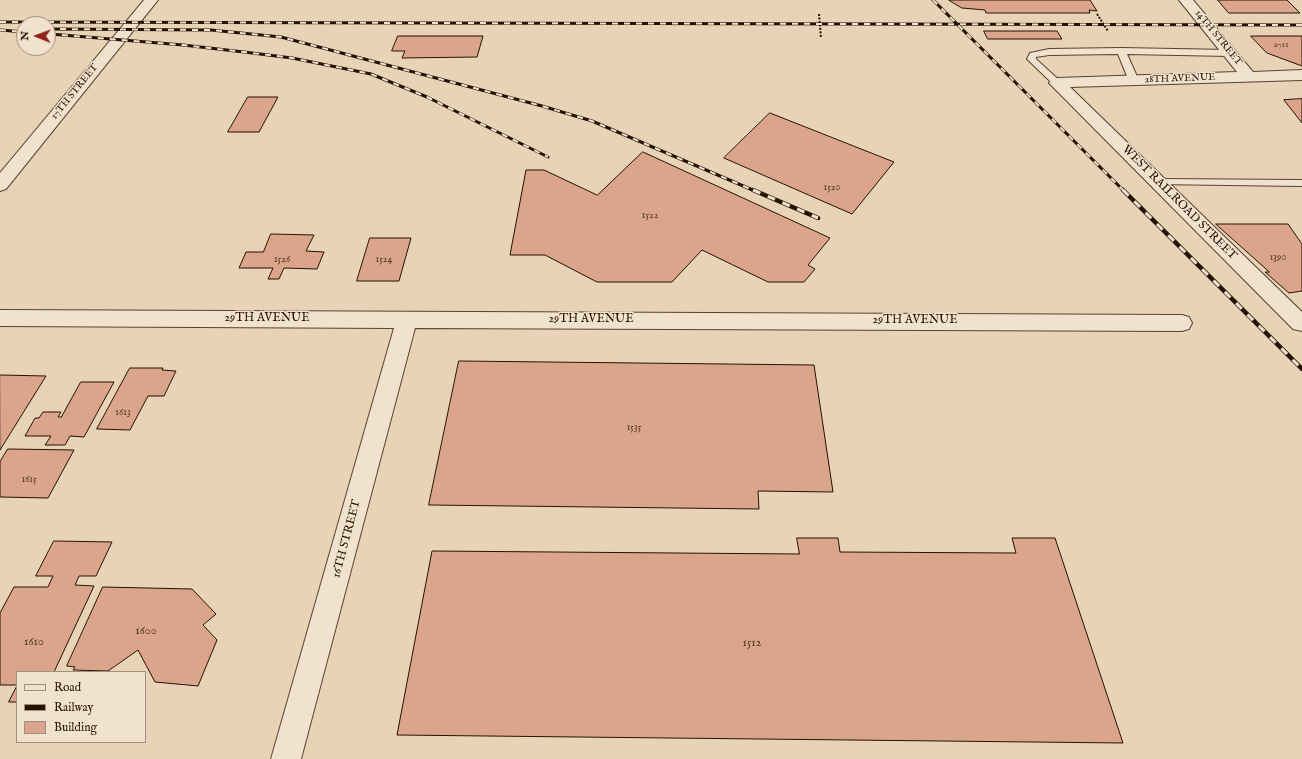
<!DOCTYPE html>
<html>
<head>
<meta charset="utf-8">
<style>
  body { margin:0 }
  #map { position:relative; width:1302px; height:759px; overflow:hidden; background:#e9d3b7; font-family:"IM FELL English",serif }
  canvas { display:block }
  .legend { position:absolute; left:16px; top:671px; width:130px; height:72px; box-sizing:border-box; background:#f1e2d0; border:1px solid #9f8f7d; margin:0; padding:5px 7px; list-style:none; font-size:12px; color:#241300 }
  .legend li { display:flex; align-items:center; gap:8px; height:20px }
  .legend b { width:20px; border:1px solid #9f8f7d }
  .north { position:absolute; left:16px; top:16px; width:40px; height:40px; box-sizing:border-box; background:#f1e2d0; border:1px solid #9f8f7d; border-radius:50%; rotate:271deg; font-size:11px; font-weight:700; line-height:16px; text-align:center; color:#241300 }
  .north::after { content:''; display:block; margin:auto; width:14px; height:18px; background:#8f2418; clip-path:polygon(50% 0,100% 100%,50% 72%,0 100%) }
</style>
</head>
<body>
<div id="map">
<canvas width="1302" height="759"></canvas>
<ul class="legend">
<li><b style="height:5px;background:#f1e2d0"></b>Road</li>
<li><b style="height:5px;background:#241300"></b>Railway</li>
<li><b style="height:11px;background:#dba58b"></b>Building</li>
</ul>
<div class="north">N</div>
</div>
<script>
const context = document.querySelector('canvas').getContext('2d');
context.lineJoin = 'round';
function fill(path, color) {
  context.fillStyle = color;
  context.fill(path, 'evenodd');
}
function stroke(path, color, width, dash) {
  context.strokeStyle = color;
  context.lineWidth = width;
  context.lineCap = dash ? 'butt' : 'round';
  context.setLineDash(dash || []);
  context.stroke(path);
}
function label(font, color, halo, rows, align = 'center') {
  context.font = font + ' "IM FELL English",serif';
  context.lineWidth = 3;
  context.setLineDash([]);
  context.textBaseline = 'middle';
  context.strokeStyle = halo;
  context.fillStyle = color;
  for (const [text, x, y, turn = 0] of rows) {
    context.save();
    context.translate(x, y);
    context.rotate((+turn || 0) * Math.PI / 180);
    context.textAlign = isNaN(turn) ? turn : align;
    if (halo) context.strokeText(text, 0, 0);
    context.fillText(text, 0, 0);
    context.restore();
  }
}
const building = new Path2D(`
  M949,0H1090L1097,11L1089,10L1090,13H986L985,10L962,8Z
  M1218,0H1287L1300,13H1229Z
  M984,31H1057L1062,39H988Z
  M398,36H483L477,57L402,58L405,51H392Z
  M1251,36H1302V66L1267,53Z
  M248,97H278L259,132H228Z
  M1302,99V123L1284,100Z
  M770,113L894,162L852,214L724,158Z
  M643,152L830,238L808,265L815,269L804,282H768L702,250L672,282H597L545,255H510L526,170H544L597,195Z
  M1216,224H1288L1302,244V291L1289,293L1265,272H1269Z
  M271,234L314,235L306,251L324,252L317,269L284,268L279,279H268L273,268H239L246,252H263Z
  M370,238H411L399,281H357Z
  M459,361L814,365L833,492L758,491L759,509L429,505Z
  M130,368H163L162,370L176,371L164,396H148L130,430L97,429Z
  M0,375L46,376L0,450Z
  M81,382H114L84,437L70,436L65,445H45L51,436H25L35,418H39L43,412H61L58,417H61Z
  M8,449L74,450L48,498L0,497V462Z
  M797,538H838L840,552L1016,553L1012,538H1055L1123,743L397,735L432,551L799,554Z
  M54,541L112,542L96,576H79L75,585L94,586L54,672H17V685H0V613L14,587H48L53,576H36Z
  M103,587L192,589L216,614L203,625L217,640L198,686L155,682L138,650L108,671L73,670L75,667L67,666Z
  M17,686V702H9Z`);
fill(building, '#dba58b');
stroke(building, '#241300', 1);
const service = new Path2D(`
  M1121,48L1230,50L1234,53L1230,56L1127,54L1139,81L1134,84L1129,81L1118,54L1049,55L1036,57V59L1060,81L1062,83L1060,85H1054L1027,59L1030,53L1049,49Z
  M1158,179L1302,180V186L1154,184L1153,182Z`);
const minor = new Path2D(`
  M1179,0H1193L1253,72L1302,70V80L1070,87L1302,312V331L1293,329L1049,83L1051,80L1057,78L1237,72Z
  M0,310L1182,315L1189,317L1192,323L1189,329L1182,331L415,328L301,759H271L394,328L0,326Z`);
const tertiary = new Path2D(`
  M144,0H158L6,189L0,191V173Z`);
stroke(service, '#55432e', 2);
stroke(minor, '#55432e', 2);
stroke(tertiary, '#55432e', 2);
stroke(new Path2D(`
  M819,14L821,38
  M1097,14L1108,31`), '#241300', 2, [2, 1.5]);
fill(service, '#f1e2d0');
fill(minor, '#f1e2d0');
fill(tertiary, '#f1e2d0');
const railFar1 = new Path2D(`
  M933,0L1124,191
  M0,22L1302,25
  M48,29L211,30L281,37L542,106L592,121L755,191
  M0,30L24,32
  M50,34L183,45L244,52L292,58L371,74L427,97L548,157`);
const rail = new Path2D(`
  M753,190L818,218
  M1123,190L1302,369`);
stroke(railFar1, '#241300', 3);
stroke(rail, '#241300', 4.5);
stroke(railFar1, '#f1e2d0', 2, [6]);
stroke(rail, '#f1e2d0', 3, [8]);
label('9px', '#523823', null, [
  ["2711",1281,45]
]);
label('10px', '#241300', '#f1e2d0', [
  ["14TH STREET",1218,38,51],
  ["28TH AVENUE",1180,79,-2],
  ["17TH STREET",75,92,-51]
]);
label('10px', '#523823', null, [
  ["1520",832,188],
  ["1522",650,216],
  ["1390",1278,258],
  ["1526",282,260],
  ["1524",384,260],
  ["1613",123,413],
  ["1535",634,428],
  ["1615",29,480]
]);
label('12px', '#241300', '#f1e2d0', [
  ["WEST RAILROAD STREET",1179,203,45],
  ["29TH AVENUE",267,319],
  ["29TH AVENUE",591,320],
  ["29TH AVENUE",915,321],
  ["16TH STREET",347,539,-75]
]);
label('12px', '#523823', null, [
  ["1600",146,632],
  ["1610",34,643],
  ["1512",752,644]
]);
</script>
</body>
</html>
